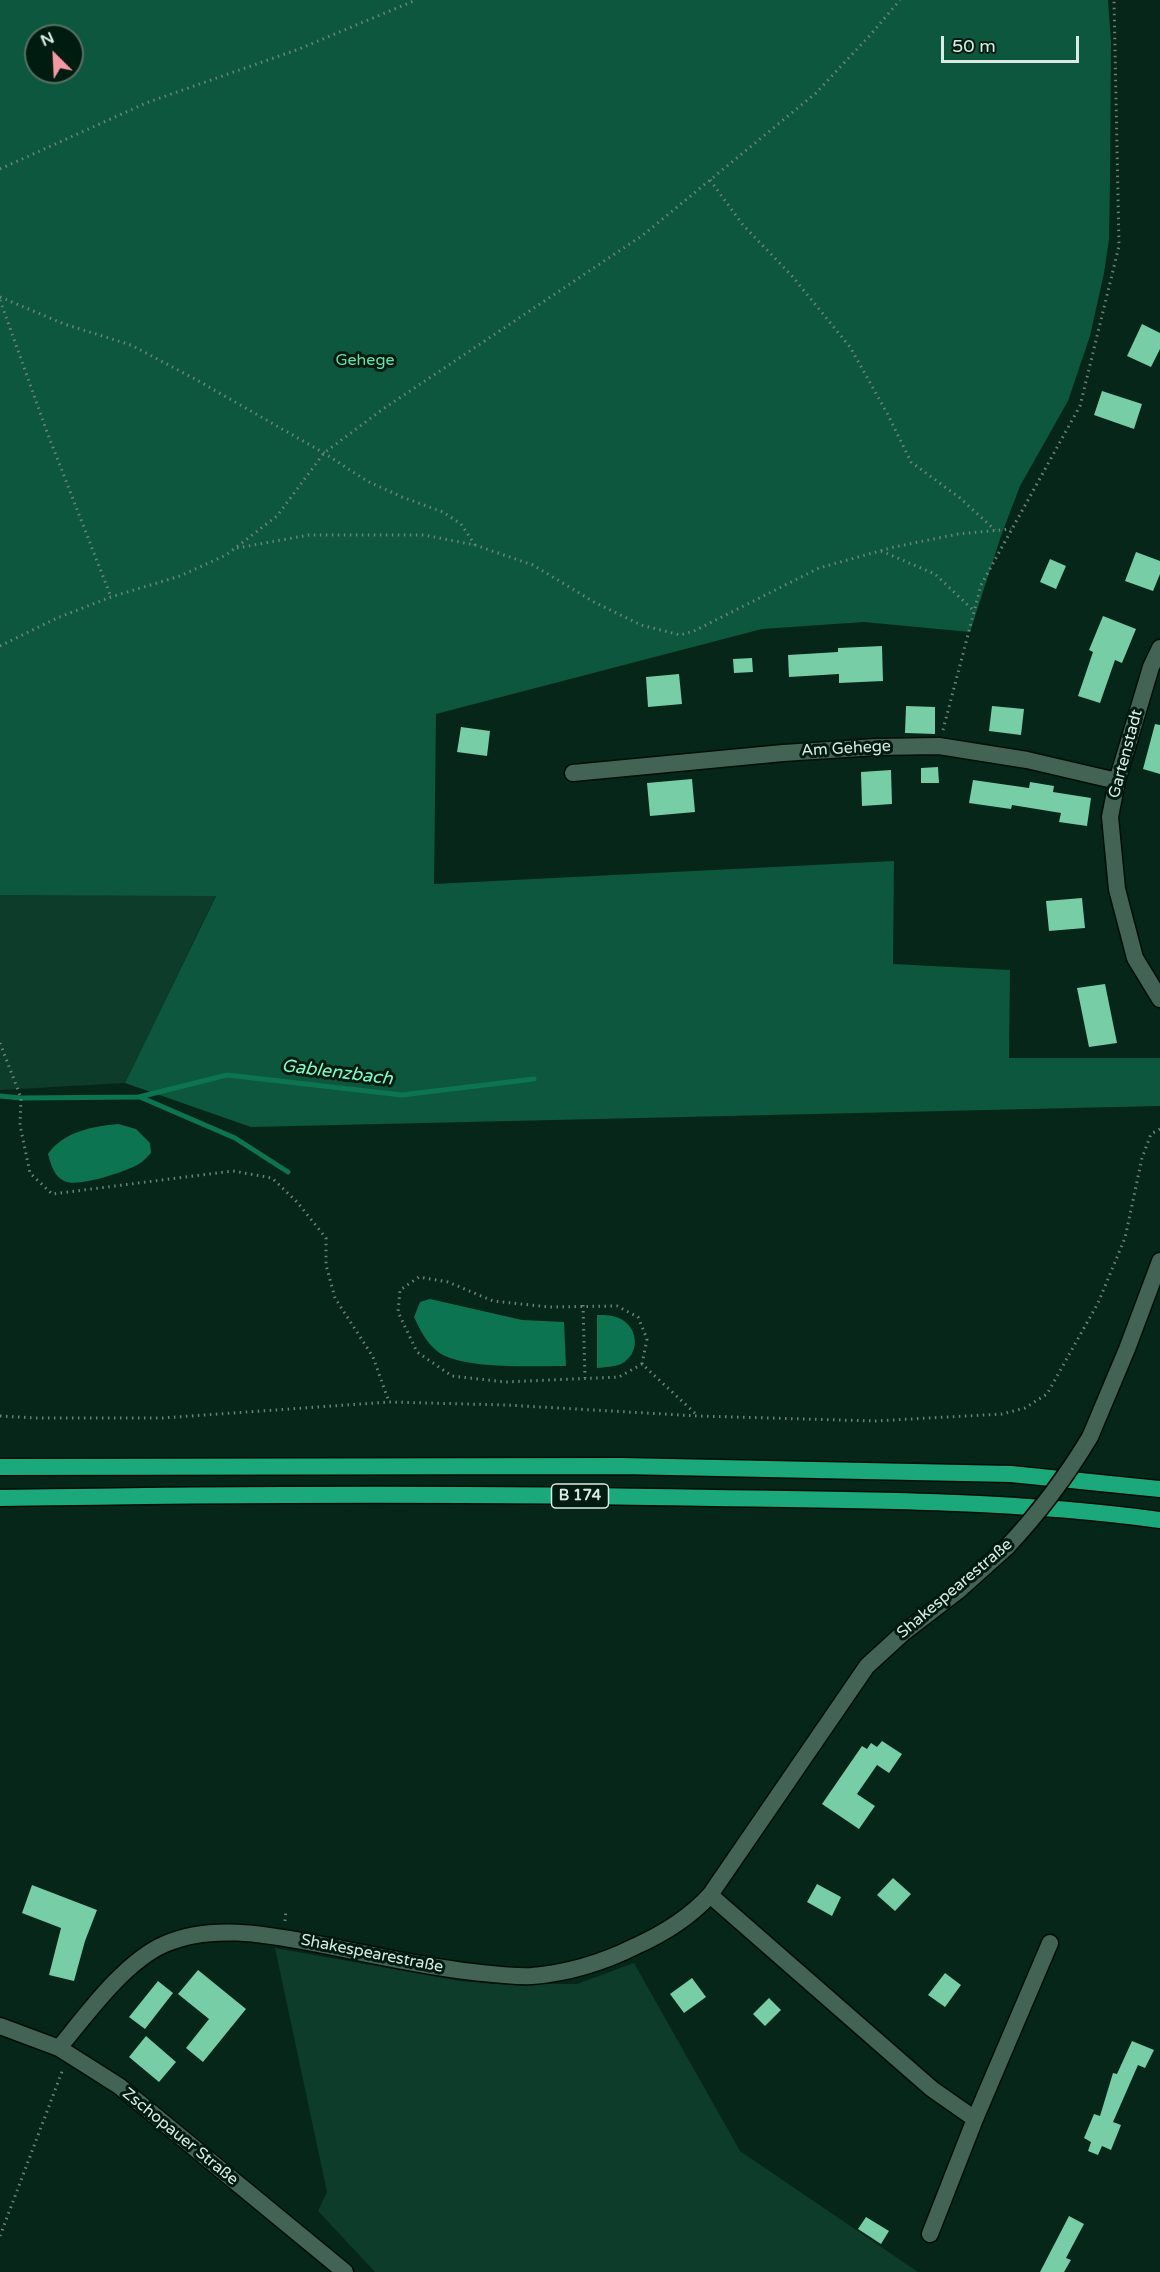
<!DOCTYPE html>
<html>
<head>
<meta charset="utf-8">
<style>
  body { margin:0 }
  #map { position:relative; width:1160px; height:2272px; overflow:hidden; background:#062619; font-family:"Varela Round",sans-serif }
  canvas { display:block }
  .north { position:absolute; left:24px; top:24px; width:60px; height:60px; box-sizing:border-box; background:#001c10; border:2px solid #576f64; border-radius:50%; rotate:336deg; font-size:16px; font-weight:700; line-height:24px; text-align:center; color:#d9ebe2 }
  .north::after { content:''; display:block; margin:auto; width:21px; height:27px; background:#f49aa3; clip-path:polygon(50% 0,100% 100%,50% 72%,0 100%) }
  .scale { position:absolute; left:941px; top:36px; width:138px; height:27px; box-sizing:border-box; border:3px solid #d9ebe2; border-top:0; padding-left:8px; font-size:18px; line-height:21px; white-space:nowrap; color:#d9ebe2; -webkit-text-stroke:4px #001c10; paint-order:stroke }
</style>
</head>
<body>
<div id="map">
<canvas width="1160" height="2272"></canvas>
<div class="north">N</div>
<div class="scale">50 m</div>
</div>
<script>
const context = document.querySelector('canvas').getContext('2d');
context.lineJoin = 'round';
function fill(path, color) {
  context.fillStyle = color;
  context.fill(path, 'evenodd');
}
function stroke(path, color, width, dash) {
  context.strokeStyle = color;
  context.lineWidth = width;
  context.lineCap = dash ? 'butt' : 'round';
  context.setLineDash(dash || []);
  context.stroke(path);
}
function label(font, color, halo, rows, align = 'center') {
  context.font = font + ' "Varela Round",sans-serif';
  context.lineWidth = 6;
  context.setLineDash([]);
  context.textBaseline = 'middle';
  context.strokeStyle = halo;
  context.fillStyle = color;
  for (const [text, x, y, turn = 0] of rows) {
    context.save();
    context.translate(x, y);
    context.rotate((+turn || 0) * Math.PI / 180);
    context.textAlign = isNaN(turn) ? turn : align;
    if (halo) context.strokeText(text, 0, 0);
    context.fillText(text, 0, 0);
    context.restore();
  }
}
fill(new Path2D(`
  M0,895H216L125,1083L0,1090Z
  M275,1948L460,1981L495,1984H577L634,1963L740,2151L918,2272H375L318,2211L327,2192Z`), '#0d3c2a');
fill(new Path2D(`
  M0,0H1108L1111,42L1110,181L1109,239L1104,273L1090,336L1068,401L1020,486L1001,536L970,632L864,622L762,629L436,714L434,884L894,861L893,964L1010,970L1009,1058H1160V1106L251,1127L125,1083L216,896L0,895ZM36,36H72V72H36Z`), '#0c573d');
fill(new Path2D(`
  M118,1124L136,1129L150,1143L151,1153C146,1158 143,1162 137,1165C124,1172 77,1188 64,1181C54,1176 51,1165 48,1154C63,1132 93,1126 118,1124Z
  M430,1299L522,1320L564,1322L566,1366C536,1366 460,1370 437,1351C426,1342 420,1330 414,1317L420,1302Z
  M597,1315C606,1315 613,1315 621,1319C639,1329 640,1354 621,1364C614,1367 605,1367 597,1368Z`), '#0d7452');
stroke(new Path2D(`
  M0,1096L21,1098L139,1097L227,1075L402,1095L534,1079
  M140,1097L235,1138L288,1172`), '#0d7452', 5);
fill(new Path2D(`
  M1142,324L1160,333V349L1151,367L1127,356Z
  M1102,391L1142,404L1134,429L1094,415Z
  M1136,552L1160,561V574L1153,591L1125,581Z
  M1050,559L1066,566L1056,589L1040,582Z
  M1103,616L1136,629L1122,663L1115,660L1100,703L1078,696L1093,652L1089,650Z
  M882,646L883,681L839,683V674L789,677L788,655L838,652V648Z
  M752,658L753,672L734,673L733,659Z
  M679,674L682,704L648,707L646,677Z
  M906,706L935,707V734L905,733Z
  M992,706L1024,709L1021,735L989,731Z
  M1155,724L1160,725V774L1143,769Z
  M461,727L490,731L487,756L457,752Z
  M938,767L939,783H921V768Z
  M891,770L892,804L862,806L861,772Z
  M692,779L695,812L650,816L647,783Z
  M973,780L1029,788L1030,782L1054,786L1053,792L1091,798L1087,826L1059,822L1061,813L1012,805L1011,809L969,803Z
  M1082,898L1085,928L1049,931L1046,901Z
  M1105,984L1117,1043L1089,1047L1077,988Z
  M882,1741L902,1754L889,1773L877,1765L857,1794L875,1806L859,1829L822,1804L862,1746L867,1749L871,1743L877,1747Z
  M893,1878L911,1894L895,1911L877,1895Z
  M817,1884L841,1897L832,1916L807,1902Z
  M32,1885L97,1910L85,1941L74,1981L49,1975L61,1928L22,1913Z
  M198,1970L246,2009L203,2062L186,2048L209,2019L178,1994Z
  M945,1973L961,1985L945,2007L928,1995Z
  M692,1978L706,1997L684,2013L670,1994Z
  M158,1981L173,1993L145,2029L129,2017Z
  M769,1998L781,2010L765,2026L753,2014Z
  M146,2036L176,2062L159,2082L129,2057Z
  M1132,2041L1154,2050L1145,2068L1138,2065L1113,2122L1121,2125L1111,2150L1102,2146L1098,2155L1088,2151L1091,2142L1084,2138L1094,2114L1100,2116L1113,2073L1117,2074Z
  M1069,2216L1084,2224L1066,2258L1071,2260L1064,2272H1040Z
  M866,2217L889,2231L881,2244L858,2229Z`), '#76cda6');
const minor = new Path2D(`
  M1160,648L1151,667L1117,781L1110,817L1117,889L1135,958L1160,999
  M573,773L783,753L876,747L939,746L1027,760L1117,781
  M710,1895L932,2089L975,2119L930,2234
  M975,2119L1050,1943`);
const tertiary = new Path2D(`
  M1090,1437L1127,1349L1160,1261
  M0,2026L59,2048L119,2086L345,2272
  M59,2048C86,2015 125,1961 165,1944C210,1924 265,1934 312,1943C366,1953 419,1966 473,1972C492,1974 513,1977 532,1976C568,1973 604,1962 636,1946C665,1933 689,1918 710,1895L867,1666L902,1634L958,1591L1007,1547`);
const trunk = new Path2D(`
  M0,1467L621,1466L1011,1474L1160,1489
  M0,1498C237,1494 475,1493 712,1498C861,1500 1011,1500 1160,1520`);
stroke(minor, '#000e06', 19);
stroke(tertiary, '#000e06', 19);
stroke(trunk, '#000e06', 19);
stroke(new Path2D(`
  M0,169L146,103L299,49L416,0
  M710,180L743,225L792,276L850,347L887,413L911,462L960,498L995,530
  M0,297L64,324L131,345L195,379L324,453L367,481L402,497L443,512L461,524L475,545
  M0,300L47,432L111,597
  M237,548L309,535H424L475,545L533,565L594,602L641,625L680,635L694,631L819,568L894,547L958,534L1011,529
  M881,551L935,574L973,610
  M0,646L57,618L111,597L180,576L226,555L277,516L324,453L383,409L643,235L816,93L872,33L900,0
  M943,730L981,585L1080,406L1119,246L1114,0
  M0,1043L21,1098L20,1125L30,1173L52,1194L233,1171L272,1178L297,1202L326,1238V1265L335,1298L373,1357L389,1402
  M583,1305L585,1378
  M642,1364L647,1339L638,1317L617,1306L549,1307L493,1301L448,1282L419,1277L400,1290L398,1312L417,1352L452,1376L505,1382L619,1377L642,1364L698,1416
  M0,1416L36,1418H162L389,1402L506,1405L698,1416L875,1421L1002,1414L1025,1408L1047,1394L1098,1303L1125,1238L1142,1158L1151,1134L1160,1129
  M285,1921L286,1910
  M0,2236L63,2069`), '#6a8378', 3, [1.5, 4.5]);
stroke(minor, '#436354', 16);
stroke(tertiary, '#436354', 16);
stroke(trunk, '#1ba87a', 16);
const tertiaryBridge = new Path2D(`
  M1007,1547C1039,1513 1066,1477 1090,1437`);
stroke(tertiaryBridge, '#000e06', 19, []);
stroke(tertiaryBridge, '#436354', 16);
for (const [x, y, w] of [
  [580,1496,57]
]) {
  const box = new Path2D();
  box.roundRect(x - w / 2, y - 12, w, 24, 4.5);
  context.fillStyle = '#001c10';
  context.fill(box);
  stroke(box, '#d9ebe2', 1.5);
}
label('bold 15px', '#d9ebe2', null, [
  ["B 174",580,1496]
]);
label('16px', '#67e1ae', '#001c10', [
  ["Gehege",365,361]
]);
label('16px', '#d9ebe2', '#001c10', [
  ["Am Gehege",846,749,-3],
  ["Gartenstadt",1126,754,-75],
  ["Shakespearestraße",955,1589,-40],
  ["Shakespearestraße",372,1954,11],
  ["Zschopauer Straße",180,2137,39]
]);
label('italic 18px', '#82fbc7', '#001c10', [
  ["Gablenzbach",337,1073,7]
]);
</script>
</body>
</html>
